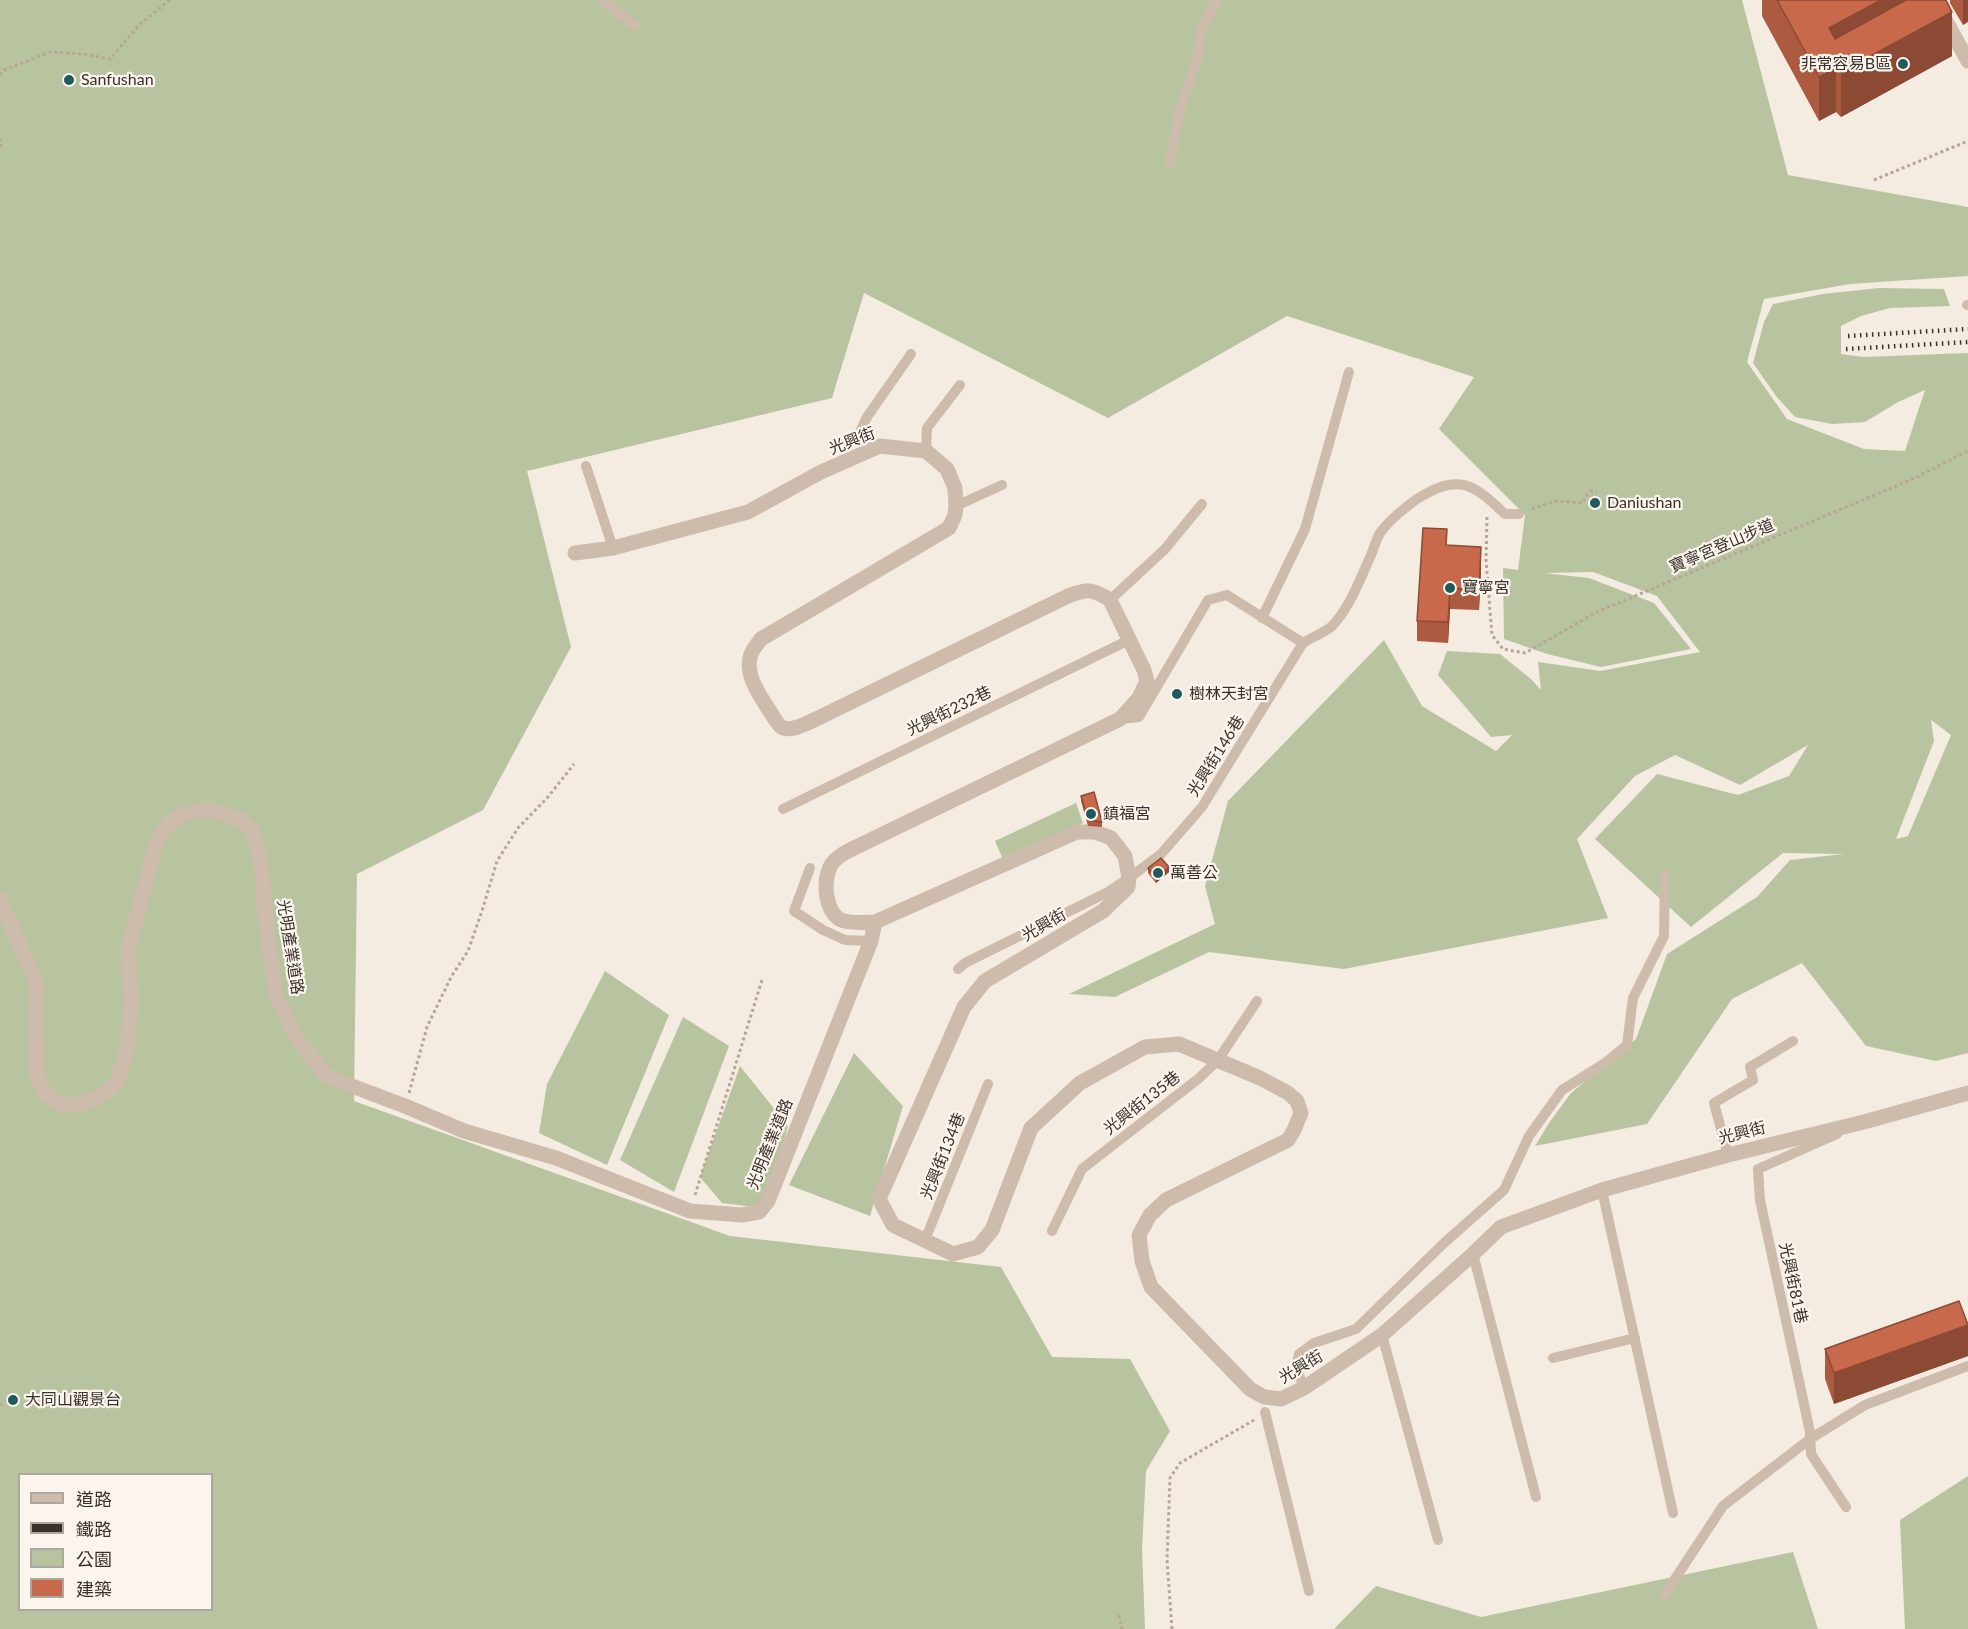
<!DOCTYPE html>
<html>
<head>
<meta charset="utf-8">
<style>
  body { margin:0 }
  #map { position:relative; width:1968px; height:1629px; overflow:hidden; background:#f4ebe1; font-family:Lato,"Noto Sans TC",sans-serif }
  canvas { display:block }
  .legend { position:absolute; left:18px; top:1473px; width:195px; height:138px; box-sizing:border-box; background:#fbf5ee; border:2px solid #aea6a0; margin:0; padding:8px 10px; list-style:none; font-size:18px; color:#3b302b }
  .legend li { display:flex; align-items:center; gap:12px; height:30px }
  .legend b { width:30px; border:2px solid #aea6a0 }
</style>
</head>
<body>
<div id="map">
<canvas width="1968" height="1629"></canvas>
<ul class="legend">
<li><b style="height:8px;background:#cdbbac"></b>道路</li>
<li><b style="height:8px;background:#3b302b"></b>鐵路</li>
<li><b style="height:16px;background:#b8c4a0"></b>公園</li>
<li><b style="height:16px;background:#c8694b"></b>建築</li>
</ul>
</div>
<script>
const context = document.querySelector('canvas').getContext('2d');
context.lineJoin = 'round';
function fill(path, color) {
  context.fillStyle = color;
  context.fill(path, 'evenodd');
}
function stroke(path, color, width, dash) {
  context.strokeStyle = color;
  context.lineWidth = width;
  context.lineCap = dash ? 'butt' : 'round';
  context.setLineDash(dash || []);
  context.stroke(path);
}
function label(font, color, halo, rows, align = 'center') {
  context.font = font + ' Lato,"Noto Sans TC",sans-serif';
  context.lineWidth = 4.5;
  context.setLineDash([]);
  context.textBaseline = 'middle';
  context.strokeStyle = halo;
  context.fillStyle = color;
  for (const [text, x, y, turn = 0] of rows) {
    context.save();
    context.translate(x, y);
    context.rotate((+turn || 0) * Math.PI / 180);
    context.textAlign = isNaN(turn) ? turn : align;
    if (halo) context.strokeText(text, 0, 0);
    context.fillText(text, 0, 0);
    context.restore();
  }
}
fill(new Path2D(`
  M0,0H1742L1788,175L1968,207V276L1850,284L1764,299L1747,362L1787,419L1864,449L1905,451L1925,390L1898,402L1865,422L1832,424L1795,417L1776,396L1753,363L1764,322L1773,304L1823,294L1879,288L1944,289L1950,306L1890,308L1861,316L1841,326V354L1863,357L1968,353V1053L1936,1061L1866,1046L1802,963L1732,999L1647,1124L1535,1146L1549,1123L1571,1093L1636,1039L1667,954L1757,897L1790,860L1844,854L1783,853L1691,927L1595,839L1657,774L1738,795L1789,776L1808,745L1740,785L1675,755L1635,776L1577,839L1608,918L1344,969L1209,952L1115,997L1069,994L1215,924L1205,886L1228,801L1384,640L1422,706L1496,751L1512,735L1491,737L1438,675L1447,651L1500,654L1531,679L1541,690L1538,662L1600,671L1700,652L1657,596L1593,572L1544,573L1589,578L1654,603L1691,649L1601,667L1547,654L1504,639L1503,568L1518,570L1525,515L1439,429L1474,377L1287,316L1108,418L864,293L832,398L527,471L571,647L483,810L357,874L354,1101L730,1236L1001,1267L1052,1357L1130,1359L1170,1431L1146,1471L1142,1550L1145,1629H0ZM1931,720L1951,735L1908,836L1896,839L1934,741ZM20,1474H212V1610H20Z
  M1076,803L1083,823L1004,862L995,841Z
  M605,971L669,1015L607,1165L539,1133L547,1084Z
  M683,1017L729,1046L674,1192L620,1160Z
  M854,1053L903,1106L870,1216L789,1185Z
  M740,1066L788,1126L771,1189L755,1207L722,1203L700,1177Z
  M1968,1476V1629H1905L1900,1520Z
  M1793,1552L1818,1629H1334L1376,1586L1481,1617Z`), '#b8c4a0');
stroke(new Path2D(`
  M0,75L4,70L50,52L83,54L110,59L140,24L170,0
  M0,138L1,147L0,150
  M1874,180L1968,141
  M1532,509L1555,501L1583,503L1586,496L1591,491L1597,492
  M1487,517L1486,560L1492,635L1503,649L1525,653L1597,612L1915,478L1968,451
  M409,1093L427,1027L451,977L468,951L482,911L497,861L518,828L548,797L574,764
  M695,1195L762,980
  M0,1405L10,1399
  M1119,1615L1122,1629
  M1172,1629L1167,1560L1170,1478L1180,1463L1254,1420`), '#b9a596', 3, [3, 3]);
stroke(new Path2D(`
  M602,0L635,26
  M1170,163L1180,110L1197,59L1202,26L1218,0
  M1967,305H1968
  M868,451L859,434L867,417L911,354
  M926,451L927,428L960,385
  M586,466L613,548
  M956,506L1002,485
  M1110,600L1165,549L1202,504
  M1262,618L1305,529L1349,372
  M1303,643C1311,638 1323,633 1331,627C1349,610 1361,577 1371,555C1374,548 1376,540 1380,533C1390,519 1403,509 1417,499C1458,473 1473,483 1505,514H1519
  M783,809L1129,640
  M810,868L794,911L823,930L845,940L871,941
  M958,969L965,963L1108,892L1129,878L1161,854L1202,807L1303,643L1227,595L1208,600L1139,717L1120,719
  M1837,1134L1758,1169L1760,1200L1810,1432L1811,1454L1846,1507
  M1728,1155L1714,1103L1753,1080L1750,1067L1793,1041
  M1602,1190L1673,1513
  M1052,1231L1082,1169L1198,1079L1218,1060L1257,1001
  M925,1240L988,1084
  M1473,1254L1536,1497
  M1382,1335L1438,1540
  M1553,1358L1635,1338
  M1304,1388L1296,1367L1299,1354L1314,1343L1356,1329L1443,1244L1504,1190L1529,1136L1562,1090L1605,1063L1627,1045L1633,998L1664,936L1665,874
  M1265,1412L1309,1591
  M1665,1594L1723,1506L1810,1439L1865,1405L1968,1366`), '#cdbbac', 10);
stroke(new Path2D(`
  M1934,0L1968,61
  M575,553L613,548L748,512L821,472L880,446L926,451L947,469L955,488L956,506L955,515L949,528L761,639C758,643 753,649 751,654C744,674 759,694 769,710C773,715 777,725 783,728C792,731 802,725 810,722L1068,596C1087,589 1092,588 1110,600L1144,670L1147,681L1139,698L1120,719L848,851C841,855 834,859 830,867C823,883 825,911 841,920C850,924 865,922 875,922L1077,832H1095L1111,838L1125,856L1129,878L1128,887L1103,911L985,981L964,1007L879,1199L893,1225L953,1254L978,1247L992,1230L1031,1128L1080,1083L1145,1047L1179,1044L1260,1078L1288,1093L1297,1101L1301,1113L1294,1130L1288,1140L1166,1200L1150,1215L1139,1235L1142,1261L1151,1287L1250,1389L1264,1397L1281,1399L1304,1388L1382,1335L1473,1254L1501,1227L1602,1190L1728,1155L1864,1122L1968,1093
  M0,900L37,984L36,1072L44,1092L61,1105L81,1104L102,1096L117,1082L128,1046L131,1000L128,950L157,840L168,825L181,815L195,811L211,810L243,821L253,831L261,864L267,932L276,995L296,1038L328,1077L405,1106L464,1131L556,1158L690,1211L742,1215L759,1212L768,1201L871,941L875,922`), '#cdbbac', 15);
stroke(new Path2D(`
  M1848,336L1968,329
  M1846,349L1968,342`), '#3b302b', 4.5, [1.5, 4.5]);
fill(new Path2D(`
  M1762,0H1946L1952,56L1841,117L1836,112L1819,121L1762,16Z
  M1950,0H1968L1963,25L1950,3Z
  M1447,545L1481,568L1479,610L1450,609L1448,643L1417,641V621Z
  M1081,796L1102,822V827L1088,826L1081,801Z
  M1148,868L1169,872L1156,883L1148,873Z
  M1825,1349L1968,1356L1834,1404L1825,1379Z`), '#ac5a40');
fill(new Path2D(`
  M1881,0H1935V15L1836,69V112L1819,121V77L1829,28Z
  M1963,0H1968V22L1963,25Z
  M1952,12V56L1841,117V72Z
  M1481,547V568L1479,610V590Z
  M1450,588V609L1448,643V622Z
  M1169,867V872L1156,883V878Z
  M1968,1325V1356L1834,1404V1373Z`), '#8c4a34');
const building = new Path2D(`
  M1777,0H1881L1829,28L1835,39L1906,0H1946L1952,12L1841,72L1836,68L1819,77Z
  M1423,528L1447,529L1446,545L1481,547L1479,590L1450,588L1448,622L1417,621Z
  M1094,792L1102,822L1088,820L1081,796Z
  M1161,858L1169,867L1156,878L1148,868Z
  M1959,1301L1968,1325L1834,1373L1825,1349Z`);
fill(building, '#c8694b');
stroke(building, '#8c4a34', 1.5);
for (const [x, y, r, color] of [
  [1903,64,6,"#1f5a5e"],
  [69,80,6,"#1f5a5e"],
  [1595,503,6,"#1f5a5e"],
  [1450,588,6,"#1f5a5e"],
  [1177,694,6,"#1f5a5e"],
  [1091,814,6,"#1f5a5e"],
  [1158,873,6,"#1f5a5e"],
  [13,1400,6,"#1f5a5e"]
]) {
  const dot = new Path2D();
  dot.arc(x, y, r, 0, 2 * Math.PI);
  context.fillStyle = color;
  context.fill(dot);
  stroke(dot, '#fbf5ee', 2);
}
label('16px', '#3b302b', '#fbf5ee', [
  ["非常容易B區",1891,64,"right"],
  ["Sanfushan",81,80],
  ["Daniushan",1607,503],
  ["寶寧宮",1462,588],
  ["樹林天封宮",1189,694],
  ["鎮福宮",1103,814],
  ["萬善公",1170,873],
  ["大同山觀景台",25,1400]
], 'left');
label('16px', '#3b302b', '#fbf5ee', [
  ["光興街",852,441,-21],
  ["寶寧宮登山步道",1722,546,-23],
  ["光興街232巷",949,711,-26],
  ["光興街146巷",1216,756,-58],
  ["光興街",1044,925,-30],
  ["光明產業道路",290,947,81],
  ["光興街135巷",1142,1103,-38],
  ["光興街",1742,1133,-14],
  ["光明產業道路",770,1144,-68],
  ["光興街134巷",943,1156,-68],
  ["光興街81巷",1793,1283,78],
  ["光興街",1301,1367,-31]
]);
</script>
</body>
</html>
